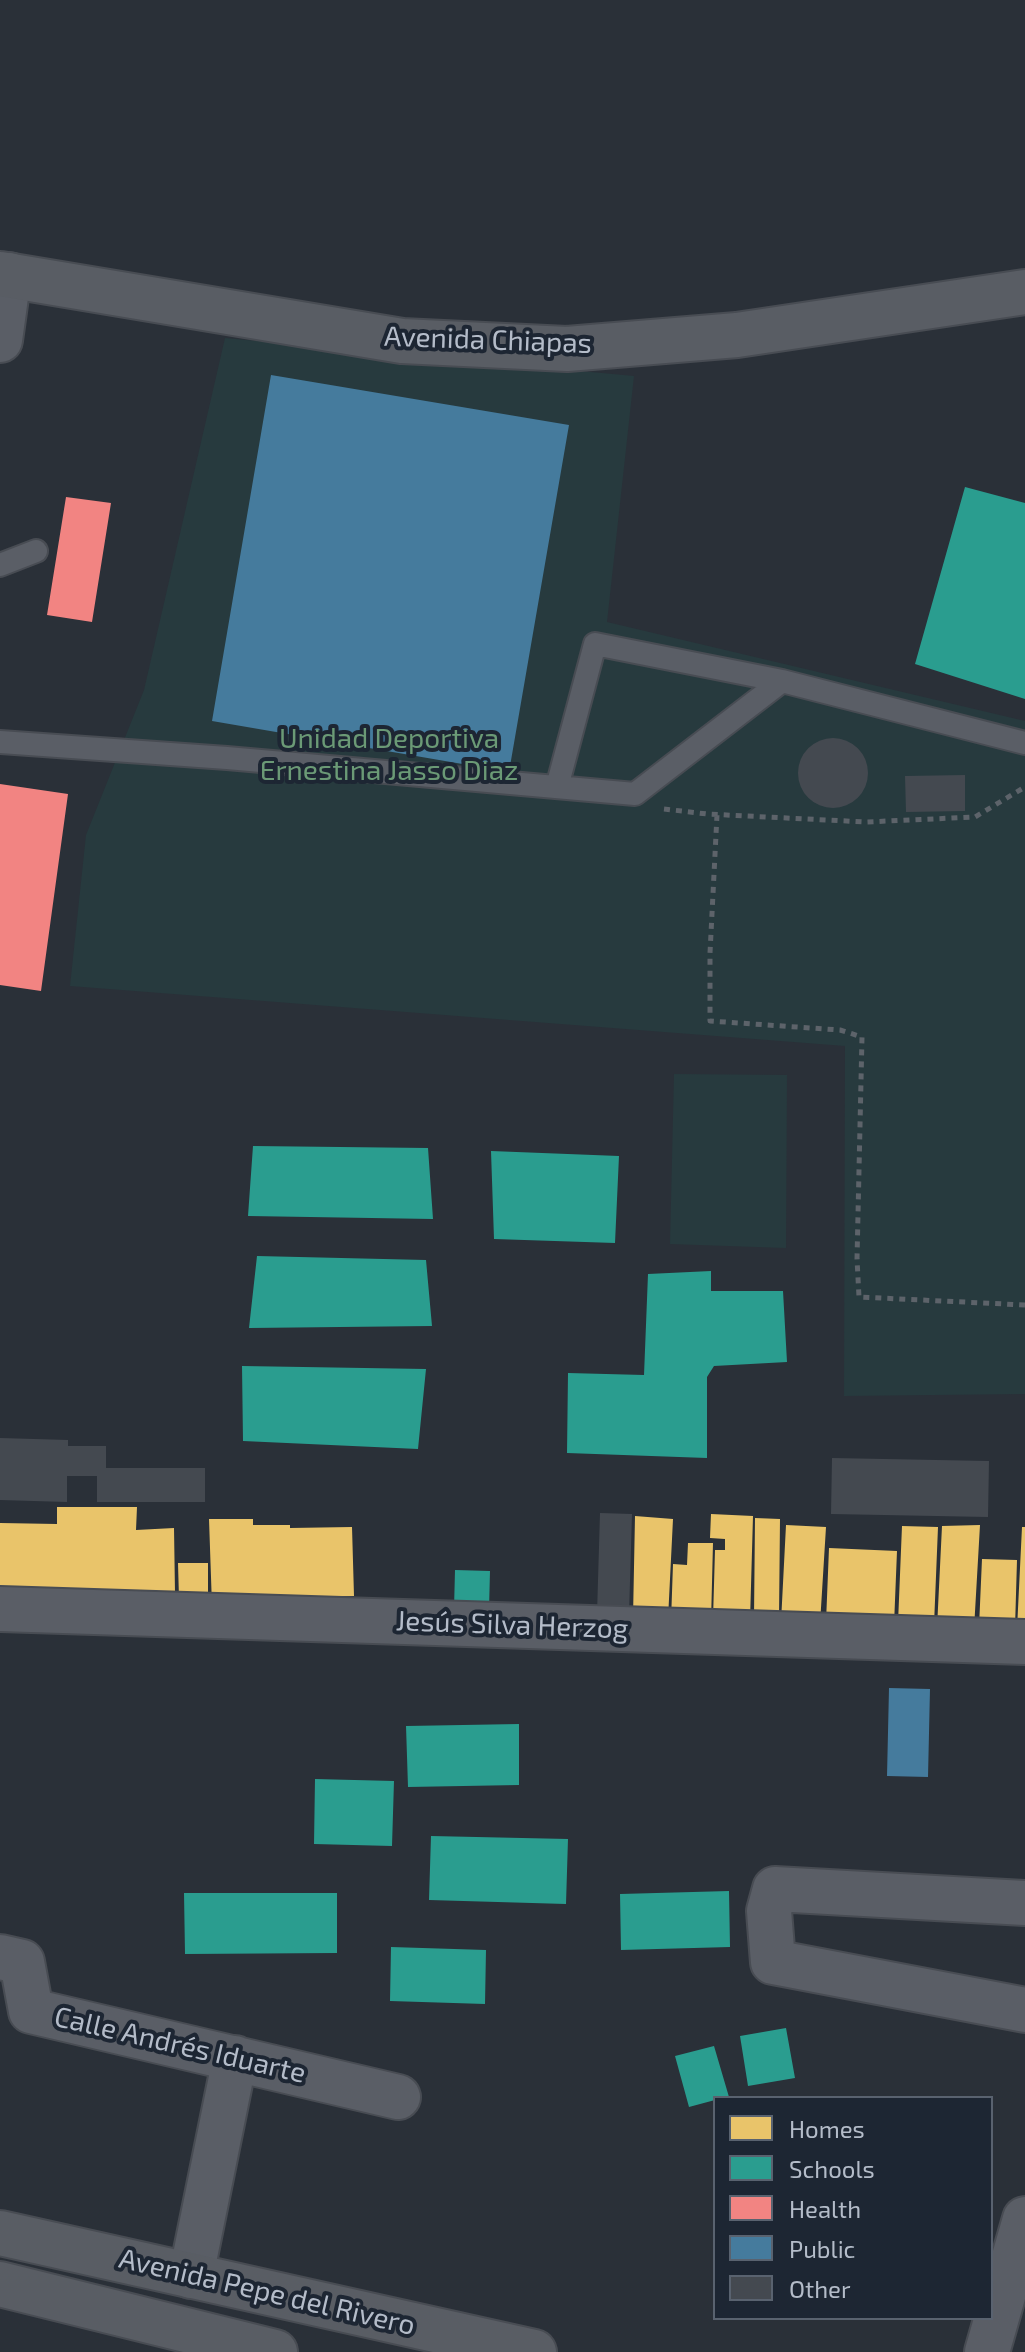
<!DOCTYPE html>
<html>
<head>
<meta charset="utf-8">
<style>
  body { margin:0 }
  #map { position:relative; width:1025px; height:2352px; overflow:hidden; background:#2a3038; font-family:"Exo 2",sans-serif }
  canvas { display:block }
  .legend { position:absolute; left:713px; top:2096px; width:280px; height:224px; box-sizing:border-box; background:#1d2633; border:2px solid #59626f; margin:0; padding:10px 14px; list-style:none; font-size:24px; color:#b4bcc9 }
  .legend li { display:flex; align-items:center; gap:16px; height:40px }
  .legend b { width:40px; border:2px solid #59626f }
</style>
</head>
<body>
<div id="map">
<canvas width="1025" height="2352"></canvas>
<ul class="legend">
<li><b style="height:22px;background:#e9c46a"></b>Homes</li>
<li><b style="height:22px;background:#2a9d8f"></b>Schools</li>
<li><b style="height:22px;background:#f28482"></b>Health</li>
<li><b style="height:22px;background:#457b9d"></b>Public</li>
<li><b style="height:22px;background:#444950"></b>Other</li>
</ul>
</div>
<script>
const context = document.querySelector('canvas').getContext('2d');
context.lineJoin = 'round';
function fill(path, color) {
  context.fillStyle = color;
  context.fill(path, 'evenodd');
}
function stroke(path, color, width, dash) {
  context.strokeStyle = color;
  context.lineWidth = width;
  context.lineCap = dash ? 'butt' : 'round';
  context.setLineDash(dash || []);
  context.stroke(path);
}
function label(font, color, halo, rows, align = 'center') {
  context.font = font + ' "Exo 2",sans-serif';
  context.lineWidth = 8;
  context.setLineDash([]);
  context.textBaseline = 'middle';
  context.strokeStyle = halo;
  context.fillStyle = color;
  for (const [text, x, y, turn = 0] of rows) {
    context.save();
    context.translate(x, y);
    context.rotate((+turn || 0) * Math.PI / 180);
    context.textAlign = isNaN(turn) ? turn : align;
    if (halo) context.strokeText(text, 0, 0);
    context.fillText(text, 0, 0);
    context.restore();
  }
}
fill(new Path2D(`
  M225,338L634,376L607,622L1025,721V1394L844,1396L845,1046L70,986L86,835L144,690Z
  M674,1074L787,1075L786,1248L670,1244Z`), '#273a3e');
fill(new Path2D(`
  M57,1507H137L136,1530L174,1528L175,1593L0,1595V1523L57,1524Z
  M711,1514L753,1516L750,1621L713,1619L715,1550H725V1539L710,1538Z
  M635,1516L673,1519L668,1619L633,1618Z
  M755,1518L780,1519L779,1618L754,1617Z
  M209,1519H253V1525H290V1528L352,1527L354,1596L292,1597L212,1606Z
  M786,1525L826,1527L820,1624L781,1622Z
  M980,1525L974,1629L937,1628L942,1526Z
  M902,1526L938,1527L934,1625L898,1623Z
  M1022,1527H1025V1630L1017,1629Z
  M688,1543H713L711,1622L671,1621L673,1564L687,1565Z
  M829,1548L897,1551L894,1625L826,1622Z
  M982,1559L1017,1560L1015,1628L979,1627Z
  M178,1563H208V1598L179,1599Z`), '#e9c46a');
fill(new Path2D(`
  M965,487L1025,503V699L915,664Z
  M253,1146L428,1148L433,1219L248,1216Z
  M491,1151L619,1156L615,1243L494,1239Z
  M257,1256L426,1260L432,1326L249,1328Z
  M711,1271V1291H783L787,1362L714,1366L707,1377V1458L567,1453L568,1373L644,1375L648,1274Z
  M242,1366L426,1369L418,1449L243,1441Z
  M455,1570L490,1571L489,1610L454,1609Z
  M519,1724V1785L408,1787L406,1726Z
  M315,1779L394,1781L392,1846L314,1844Z
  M431,1836L568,1839L566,1904L429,1900Z
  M729,1891L730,1947L621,1950L620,1894Z
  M184,1893H337V1953L185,1954Z
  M391,1947L486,1950L485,2004L390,2001Z
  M786,2028L795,2078L748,2086L740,2036Z
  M714,2046L729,2097L715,2098V2100L689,2107L675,2056Z`), '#2a9d8f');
fill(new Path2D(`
  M66,497L111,503L92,622L47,615Z
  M0,784L68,794L41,991L0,985Z`), '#f28482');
fill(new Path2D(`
  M271,375L569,425L509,772L212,721Z
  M889,1688L930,1689L928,1777L887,1776Z`), '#457b9d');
fill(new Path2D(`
  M798 773a35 35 0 1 1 70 0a35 35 0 1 1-70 0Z
  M965,775V811L906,812L905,776Z
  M0,1438L68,1440V1446H106V1468H205V1502H97V1476H67V1502L0,1500Z
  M832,1458L989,1461L988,1517L831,1514Z
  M600,1513L632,1514L629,1615L597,1614Z`), '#444950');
const lane = new Path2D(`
  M0,565L36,551
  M0,742L227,758L635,794L782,681L1025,743
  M557,787L595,644L782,681`);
const street = new Path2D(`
  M0,340L9,275
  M0,1609L1025,1642
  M1025,1903L775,1889L769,1911L773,1962L1025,2010
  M0,1957L22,1962L31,2011L398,2097
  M191,2276L235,2058
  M987,2352L1025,2219`);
const secondary = new Path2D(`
  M0,274L402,341L567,349L737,335L1025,292
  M0,2233L534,2352
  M0,2284L275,2352`);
stroke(lane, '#484c53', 26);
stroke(street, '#484c53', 48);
stroke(secondary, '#484c53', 48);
stroke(new Path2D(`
  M664,809L707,814L866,822L975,817L1025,787
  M717,815L710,953V1021L840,1030L862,1037L857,1259L859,1297L1025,1305`), '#5d636a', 5, [6, 6]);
stroke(lane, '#5a5e66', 22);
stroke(street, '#5a5e66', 44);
stroke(secondary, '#595d64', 44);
label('28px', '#b4bcc9', '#1d2633', [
  ["Avenida Chiapas",488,340,2],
  ["Jesús Silva Herzog",512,1625,2],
  ["Calle Andrés Iduarte",180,2045,13],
  ["Avenida Pepe del Rivero",267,2292,13]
]);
label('28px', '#6b9a76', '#1d2633', [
  ["Unidad Deportiva",389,739],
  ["Ernestina Jasso Diaz",389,771]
]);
</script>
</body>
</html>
